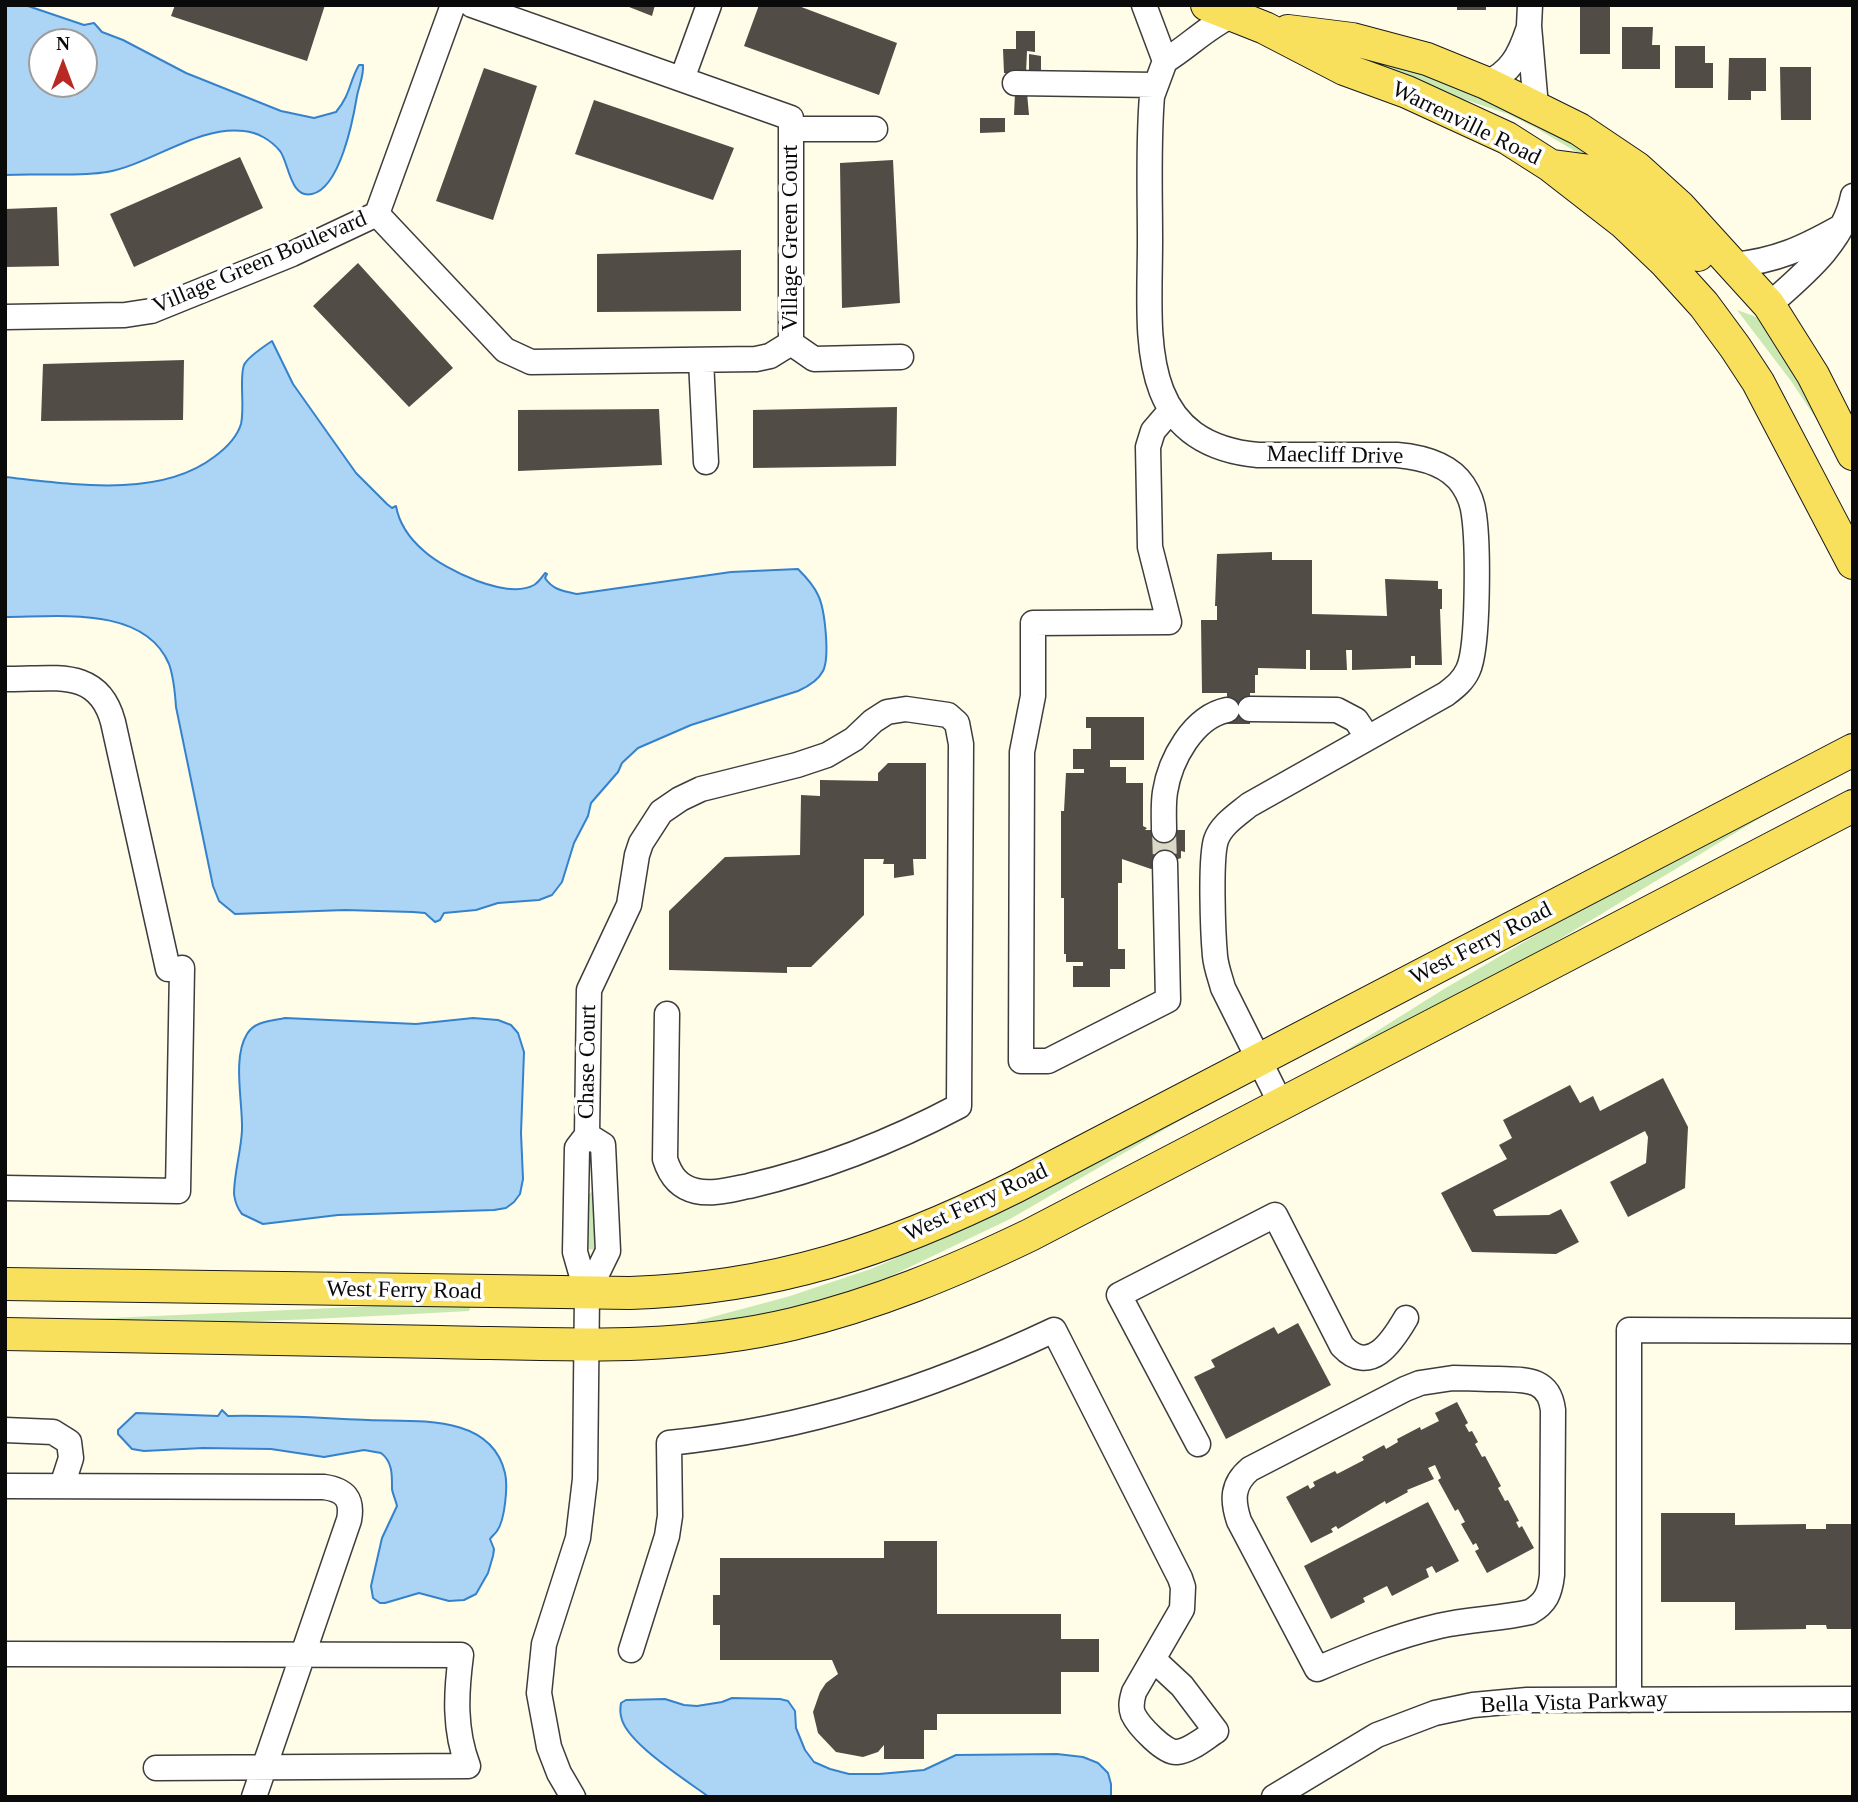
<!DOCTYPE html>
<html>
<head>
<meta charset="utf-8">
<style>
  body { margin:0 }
  #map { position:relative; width:1858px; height:1802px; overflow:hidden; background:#fffce7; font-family:Georgia,serif }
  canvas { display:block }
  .frame { position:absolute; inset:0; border:7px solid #0a0a0a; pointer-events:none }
  .north { position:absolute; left:28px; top:28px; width:70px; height:70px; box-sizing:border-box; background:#fff; border:2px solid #9d9d9d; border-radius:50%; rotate:0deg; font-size:19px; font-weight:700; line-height:28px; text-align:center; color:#0a0a0a }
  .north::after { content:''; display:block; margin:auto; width:24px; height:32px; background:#b82924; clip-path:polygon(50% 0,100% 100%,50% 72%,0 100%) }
</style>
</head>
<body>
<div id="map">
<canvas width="1858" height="1802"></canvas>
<div class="frame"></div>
<div class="north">N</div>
</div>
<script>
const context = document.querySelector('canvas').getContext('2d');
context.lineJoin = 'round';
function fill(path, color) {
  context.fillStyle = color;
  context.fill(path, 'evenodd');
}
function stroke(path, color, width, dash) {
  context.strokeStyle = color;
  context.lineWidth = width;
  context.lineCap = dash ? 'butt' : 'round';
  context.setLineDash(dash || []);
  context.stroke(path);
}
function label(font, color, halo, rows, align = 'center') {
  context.font = font + ' Georgia,serif';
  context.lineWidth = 7;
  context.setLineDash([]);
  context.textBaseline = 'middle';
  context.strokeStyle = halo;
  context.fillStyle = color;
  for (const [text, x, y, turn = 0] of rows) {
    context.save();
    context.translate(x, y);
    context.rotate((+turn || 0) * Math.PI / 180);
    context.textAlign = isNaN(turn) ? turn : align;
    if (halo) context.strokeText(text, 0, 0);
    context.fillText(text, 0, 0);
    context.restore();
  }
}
fill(new Path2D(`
  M1369,54L1460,85L1588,150L1605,169L1536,128L1508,114L1439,91L1367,62Z
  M1737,310L1762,319L1783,351L1823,429L1791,381Z
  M1777,803L1778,807L1512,968L1345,1055V1051L1444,989L1654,866Z
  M1204,1102L1205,1106L1010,1219L847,1297L767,1316L697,1327V1321L787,1297L871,1269L924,1246Z
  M593,1191H595L596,1250L587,1249L588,1195Z
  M422,1304L471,1305L469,1311C342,1318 215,1325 87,1323L89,1319Z`), '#c9e8b2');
const water = new Path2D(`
  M5,5H25L84,25L94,23L102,32L123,40L186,73L281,111L314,118L336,112C351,94 349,82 359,65H363C364,75 359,86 357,96C353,120 340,188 312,194C290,199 289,163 280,151C271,140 257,132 244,131C199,125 151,164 107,172C78,177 36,173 5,175ZM42,42H84V84H42Z
  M272,341L293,384L356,473L387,504L392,508L396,506C399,523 410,539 424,551C445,570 507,600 534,585C539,582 542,577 545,573L547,574L545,578C553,590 563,591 577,594L731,572L798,569C805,576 814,586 818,595C825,609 830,657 823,671C818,681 807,687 798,691L691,725L638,748L622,763L618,772L591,803L588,816L574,843L562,882L552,895L539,900L498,903L476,910L444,913L440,920L435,922L425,913L413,912L345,910L235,914L219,901L213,886L176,707C175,692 174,678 169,664C144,605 57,617 5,617V477C70,484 159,499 214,457C225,449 237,437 241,424C245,407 239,378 244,365C247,358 266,345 272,341Z
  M285,1018L416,1024L473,1018L498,1020L511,1025L518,1033L524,1052L521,1133L523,1179L520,1194L514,1202L506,1208L494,1210L338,1215L263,1224L242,1214C237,1208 235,1202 234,1194C234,1173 241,1152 242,1130C243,1103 232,1058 247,1034C255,1021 271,1021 285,1018Z
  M222,1410L228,1416C275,1415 321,1418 368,1420C415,1422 491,1413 505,1473C508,1486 505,1520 497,1531C495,1534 492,1536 490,1539L494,1549L493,1556L488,1573L476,1594L464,1600L449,1601L419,1593L385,1603H380L373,1598L371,1586L382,1538L397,1506C396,1501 393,1495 392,1489C392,1476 393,1462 381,1453L364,1450L324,1457L271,1449L203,1448L144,1451L132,1449L118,1434V1430L136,1413L218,1416Z
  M732,1698L780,1699L788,1701L795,1711L796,1728L805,1750L814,1762L830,1769L849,1774H879L924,1770L956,1755L1057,1754L1083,1757L1098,1763L1108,1773L1111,1784V1797H709C687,1781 630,1745 622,1720C620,1714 620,1708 621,1703L626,1700L665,1699L684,1705L697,1706L722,1702Z`);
fill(water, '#acd4f5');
stroke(water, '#3482cc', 2);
fill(new Path2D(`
  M175,5H325L307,61L171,16Z
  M624,5H655L652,16Z
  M759,5H796L897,43L879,95L744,46Z
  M1457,5H1486V10H1457Z
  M1580,5H1610V54H1580Z
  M1622,27H1653L1652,45H1660V69H1622Z
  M1016,31H1035V52L1027,51L1026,73H1004L1003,49H1016Z
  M1675,46H1705V63H1713V88H1675Z
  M1029,54L1041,56V71L1029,70Z
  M1729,58H1766V91H1751V100H1728Z
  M1780,67H1811V120H1781Z
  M484,68L537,86L493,220L436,201Z
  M1015,93H1027L1029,115H1014Z
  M594,100L734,148L713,200L575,154Z
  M980,118H1005V132L980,133Z
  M240,157L263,208L134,267L110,214Z
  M893,160L900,303L842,308L840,163Z
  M57,207L59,266L5,267V209Z
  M741,250V311L597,312V254Z
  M358,263L453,368L409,407L313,306Z
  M184,360L183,420L41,421L43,364Z
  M897,407L896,466L753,468V410Z
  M659,409L662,465L518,471V410Z
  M1272,552V560H1312V614L1387,616L1385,579L1438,581V589H1442V609H1440L1442,665H1415V656H1411V668L1352,670V650H1346L1347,670H1310V650H1306V669L1258,668V675H1255V693H1250V724H1227V693H1202L1201,620H1217V606H1215L1217,554Z
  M1086,717H1144V760H1110V767H1126V783H1143V826L1147,828L1145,830H1185V852L1181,851V858L1151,869L1122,859V883H1118V949H1125V969H1110V987H1073V966H1083V962H1066V954H1064V898H1061V811H1064L1066,773H1084V769H1073V749H1091V728H1086Z
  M888,763H926V859H913L914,875L894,878V864H883L884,859H864V915L811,967H787V973L669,970V911L725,857L800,855L801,795L820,796V780L878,781V773Z
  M1663,1078L1688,1127L1685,1188L1628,1217L1610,1182L1646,1163L1648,1137L1645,1131L1493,1210L1496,1216L1549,1215L1561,1209L1579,1242L1556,1254L1472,1252L1441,1193L1507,1159L1499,1145L1512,1138L1503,1120L1570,1085L1580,1103L1593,1096L1600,1111Z
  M1298,1323L1331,1385L1226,1439L1194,1377L1215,1367L1211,1360L1274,1327L1278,1334Z
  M1457,1402L1468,1423L1465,1425L1469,1432L1472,1431L1478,1442L1475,1444L1482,1457L1485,1456L1501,1486L1498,1488L1505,1501L1508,1500L1519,1521L1516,1522L1519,1528L1522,1526L1534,1548L1487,1573L1475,1551L1479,1549L1476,1543L1473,1545L1461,1524L1465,1522L1458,1509L1455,1511L1438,1480L1441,1478L1435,1465L1428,1468L1434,1479L1407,1490L1408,1492L1386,1504L1385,1501L1338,1529L1336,1526L1331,1529L1333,1532L1311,1543L1286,1497L1308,1485L1310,1489L1315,1486L1313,1482L1335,1471L1337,1474L1364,1460L1362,1457L1384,1445L1386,1449L1398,1442L1397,1439L1420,1427L1421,1430L1439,1421L1435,1413Z
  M1428,1502L1459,1561L1436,1573L1432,1566L1426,1569L1429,1577L1392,1596L1387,1586L1363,1598L1365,1602L1331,1619L1304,1566Z
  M1661,1513H1735V1525L1806,1524V1529H1826V1524H1853V1629H1827L1826,1625H1806V1629L1735,1630V1602H1661Z
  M884,1541H937V1614H1061V1639H1099V1672H1061V1714H937V1730H924V1759H884V1745L878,1752L863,1757L836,1752L818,1733L813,1712L820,1692L826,1683L838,1674L832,1660H720V1625H713V1595H720V1558H884Z`), '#524c46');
stroke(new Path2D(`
  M1164,830L1165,863`), '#dad8c6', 24, [24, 12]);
const minor = new Path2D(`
  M1144,5L1165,61
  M1530,5L1529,26L1536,107
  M1233,15C1208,26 1188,47 1165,61L1152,96C1148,144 1150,193 1150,241C1150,335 1134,443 1258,455H1397C1420,457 1449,464 1463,485C1469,494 1473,505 1474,515C1478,543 1479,647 1468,670C1463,681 1455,687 1446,694L1249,805C1237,815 1221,825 1216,840C1210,859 1213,934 1215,956C1216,967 1220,977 1223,988L1281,1104
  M682,79L709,5
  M1015,83L1155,85
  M1486,83C1511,73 1520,54 1528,30
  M791,129H875
  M377,214L505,350L531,362L756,359L770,356L791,343V118L472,5
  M1733,265C1776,261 1803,248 1839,228
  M1769,305C1803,275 1844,242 1853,196
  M5,317L125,315L151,311L292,254L377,214L453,5
  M791,343L814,359L901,357
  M701,360L706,462
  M5,679C52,680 98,666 113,722L168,969
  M1250,709L1337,710L1356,720L1368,738
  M1164,830C1164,818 1163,805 1165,792C1170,760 1193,717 1227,710
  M1165,863L1168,1000L1048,1061H1021L1022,752L1033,696V623L1169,622L1150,547L1148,447L1153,431L1171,410
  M587,1135L603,1145L608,1251L587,1294
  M5,1188L178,1191L182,968
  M1453,1378C1468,1378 1483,1379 1498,1379C1524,1380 1549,1377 1553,1410L1552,1575C1550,1593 1546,1603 1530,1612C1500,1619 1469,1619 1439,1626C1396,1636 1357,1652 1317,1669L1239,1521C1232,1500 1232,1484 1250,1469L1405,1389L1420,1383Z
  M5,1430L53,1432L69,1442L71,1458L62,1486
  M1198,1444L1119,1295L1275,1215L1342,1346C1370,1376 1392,1342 1406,1318
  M5,1486L324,1487C345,1490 353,1499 349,1520L254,1797
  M631,1650L667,1536L670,1516L669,1443C807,1429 929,1389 1054,1330L1180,1578L1183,1587L1182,1609L1134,1692C1132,1699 1130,1706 1133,1714C1138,1725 1165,1754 1177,1752C1190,1751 1205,1738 1216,1731L1182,1686L1154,1660
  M5,1654L461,1655C456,1693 454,1730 468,1766L156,1768
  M1629,1700V1330L1853,1331
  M573,1797L559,1773L549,1747L539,1693L544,1644L578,1538L585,1479L587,1294L575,1252L577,1148L587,1135L589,990L629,905L637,855L641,843L661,812L680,799L701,789L797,765L827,755L854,739L873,721L887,712L906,709L948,715L957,723L961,744L959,1106C893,1141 822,1169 749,1186C732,1189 713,1195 696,1191C678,1187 670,1175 665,1159L667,1014
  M1274,1797L1377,1735L1435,1713L1473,1705L1527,1700L1853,1699`);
const major = new Path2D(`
  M1207,5L1265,28L1344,69L1407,92L1507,138L1551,166L1623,222L1666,263L1704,305L1735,347L1758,382L1853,563
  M1288,31L1352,39L1427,59L1486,83L1579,129L1637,168L1679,206L1769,305L1813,375L1853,454
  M1553,166L1598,172L1633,195L1679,235L1698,255
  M5,1284L630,1293C775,1288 886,1251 1015,1187L1853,750
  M5,1334C150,1337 295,1339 439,1342C557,1344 677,1352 793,1324C876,1304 953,1272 1030,1235L1853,806`);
stroke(minor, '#3d3d3d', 27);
stroke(major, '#1b1b1b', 34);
stroke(minor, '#fff', 24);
stroke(major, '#f8e05d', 32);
label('23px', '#0a0a0a', '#fff', [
  ["Warrenville Road",1466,124,26],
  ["Village Green Court",791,238,-90],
  ["Village Green Boulevard",260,263,-23],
  ["Maecliff Drive",1335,456,1],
  ["West Ferry Road",1481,944,-27],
  ["Chase Court",588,1062,-89],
  ["West Ferry Road",976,1203,-25],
  ["West Ferry Road",404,1291,1],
  ["Bella Vista Parkway",1574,1703,-2]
]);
</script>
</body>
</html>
